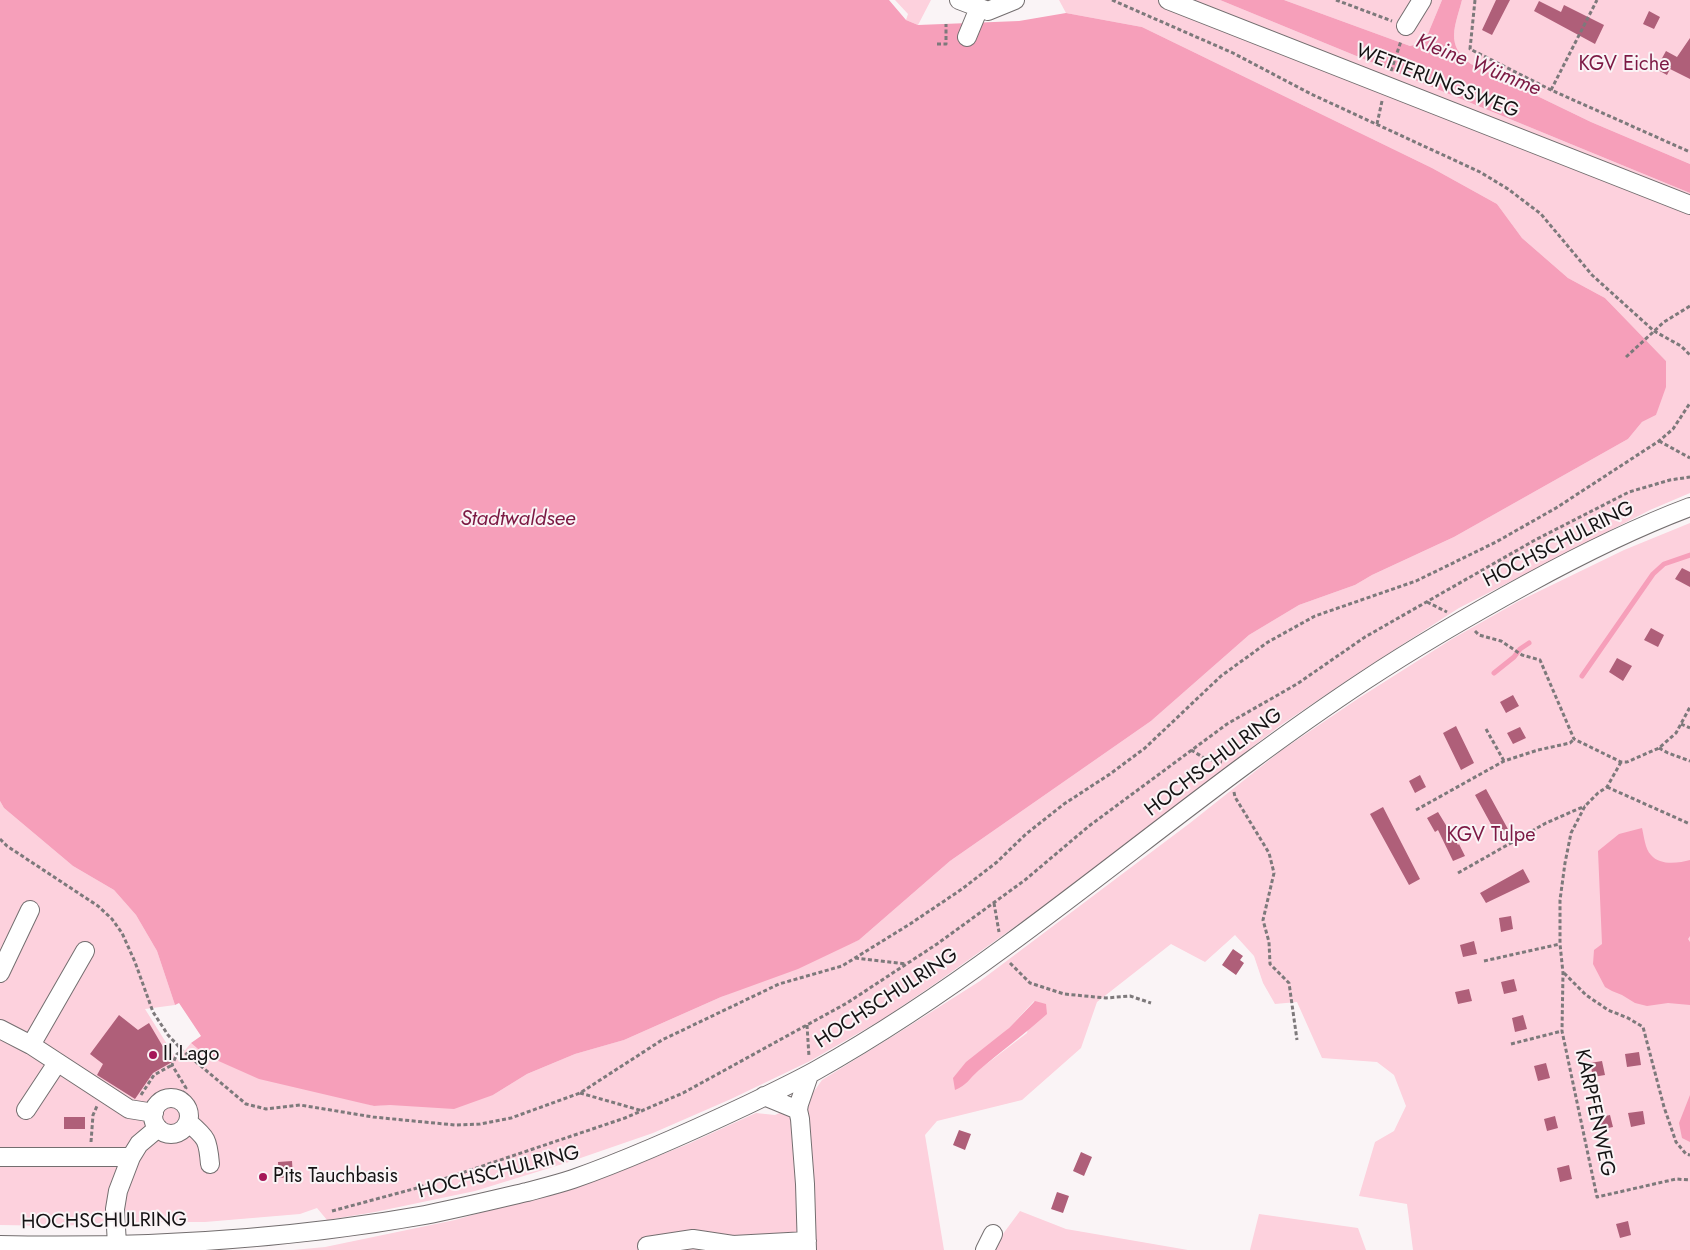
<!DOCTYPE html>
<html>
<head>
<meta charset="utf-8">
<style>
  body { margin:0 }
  canvas { display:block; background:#faf4f6 }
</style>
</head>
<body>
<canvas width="1690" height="1250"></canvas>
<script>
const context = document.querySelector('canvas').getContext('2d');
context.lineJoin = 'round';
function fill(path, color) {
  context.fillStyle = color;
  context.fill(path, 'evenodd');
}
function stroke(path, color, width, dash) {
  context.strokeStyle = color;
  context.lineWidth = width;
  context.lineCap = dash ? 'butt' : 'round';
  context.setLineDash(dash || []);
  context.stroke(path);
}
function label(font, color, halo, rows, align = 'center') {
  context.font = font + ' Jost,sans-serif';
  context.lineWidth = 4;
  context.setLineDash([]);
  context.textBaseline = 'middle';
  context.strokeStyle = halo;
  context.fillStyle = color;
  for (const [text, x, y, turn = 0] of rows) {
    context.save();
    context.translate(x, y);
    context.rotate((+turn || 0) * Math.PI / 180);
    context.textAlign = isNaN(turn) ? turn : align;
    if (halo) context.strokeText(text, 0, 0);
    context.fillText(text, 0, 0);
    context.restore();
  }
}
fill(new Path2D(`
  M895,0H931L918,25L906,20L908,14Z
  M1059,0H1220L1690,193V493L1650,510L1459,608L1358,673L1281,725L1058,896L936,983L883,1019L810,1061L731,1099L653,1133L569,1162L475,1191L375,1212L327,1220L317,1208L300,1214L205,1222H145L58,1226L0,1225V801L4,808L73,866L114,890L136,915L157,951L175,1005L145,1009L177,1060L191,1043L205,1055L374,1106L493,1095L527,1074L575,1054L624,1040L721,997L859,940L950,861L1151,721L1249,635L1299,605L1355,585L1372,575L1454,537L1628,439L1642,422L1656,415L1666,361L1605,298L1568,278L1522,238L1497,204L1432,168L1142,27L1066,13Z
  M1284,0H1442L1427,36L1421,43L1410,46Z
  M1462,0H1690V164L1591,122L1471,64C1445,45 1455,27 1462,0Z
  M1690,523V1250H1413L1407,1204L1359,1196L1375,1142L1394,1131L1406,1106L1394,1075L1377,1062L1322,1058L1297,1002L1275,1004L1263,983L1254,956L1235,935L1205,962L1171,944L1097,1002L1081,1048L1022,1100L937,1121L925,1135L944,1250H293L325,1247L455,1220L609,1176L688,1144L756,1113L775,1115L807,1101L822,1080L895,1035L980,981L1190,823L1282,750L1359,698L1452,639L1519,601L1624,550ZM1034,1001L1027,1033L976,1072L1009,1028Z
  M1020,1211L1066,1229L1188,1250H975L981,1243L994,1246Z
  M1259,1214L1358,1228L1366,1250H1250Z`), '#fdd1dd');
fill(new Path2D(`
  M0,0H889L906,20L918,25L1019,21L1066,13L1142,27L1432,168L1497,204L1522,238L1568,278L1605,298L1666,361V387L1656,415L1642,422L1628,439L1454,537L1372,575L1355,585L1299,605L1249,635L1151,721L950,861L859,940L798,969L721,997L624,1040L575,1054L527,1074L493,1095L454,1109L390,1105L374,1106L259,1079L205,1055L191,1043L201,1036L179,1003L175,1005L157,951L136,915L114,890L73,866L4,808L0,801Z
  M1220,0H1284L1410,46L1421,43L1427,36L1442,0H1462C1455,27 1445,45 1471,64L1591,122L1690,164V193Z
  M1642,828C1644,836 1645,849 1651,855C1660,866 1679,863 1690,860V936L1688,939L1690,942V1005L1668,1003L1647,1006L1635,1003L1622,995L1612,991L1605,987L1593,964L1594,950L1602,944L1598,851L1619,834Z
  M1035,1001L1046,1004L1047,1014C1025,1034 1001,1051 978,1071C970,1078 966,1086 955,1090L953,1078L966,1062L1009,1028Z
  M1690,1095V1142L1682,1138L1679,1123Z`), '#f69fba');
stroke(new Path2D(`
  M1494,673L1514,657L1520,649L1529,643
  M1582,676L1653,574L1664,564L1690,555`), '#f69fba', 5);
fill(new Path2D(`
  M1496,0H1510L1492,35L1482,30Z
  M1539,1L1561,12L1564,5L1604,25L1595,44L1534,11Z
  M1649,11L1660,17L1654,29L1643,24Z
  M1690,38V79L1670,69L1667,75L1656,69L1666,51L1677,57Z
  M1682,568L1690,572V587L1675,579Z
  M1651,628L1664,635L1658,647L1644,640Z
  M1617,658L1632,666L1623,681L1609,672Z
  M1513,695L1519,706L1506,713L1500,702Z
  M1456,726L1474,763L1461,770L1443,733Z
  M1520,727L1526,738L1513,744L1507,733Z
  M1420,775L1426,787L1415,793L1409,781Z
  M1486,789L1509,831L1498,837L1475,795Z
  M1383,807L1420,879L1409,885L1370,814Z
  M1438,812L1458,845L1459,844L1465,856L1453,861L1438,830L1435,832L1427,818Z
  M1523,869L1530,882L1486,903L1480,893Z
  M1511,916L1513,929L1501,932L1499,918Z
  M1474,941L1477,954L1463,957L1460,945Z
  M1233,949L1243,956L1240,960L1244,963L1236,975L1222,965Z
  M1514,979L1517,991L1504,994L1501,982Z
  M1469,989L1472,1001L1458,1004L1455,992Z
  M119,1015L138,1030L149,1023L172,1062L153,1073L135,1099L97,1075L103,1064L90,1054Z
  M1523,1015L1527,1029L1515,1032L1512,1018Z
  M1639,1052L1641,1065L1627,1067L1625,1054Z
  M1602,1061L1605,1075L1593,1077L1590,1063Z
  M1546,1063L1550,1078L1538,1081L1534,1066Z
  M1643,1111L1645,1124L1631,1127L1628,1113Z
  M1610,1115L1613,1127L1599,1130L1597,1118Z
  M1555,1116L1558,1128L1547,1131L1544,1119Z
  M64,1117H85V1129H64Z
  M959,1130L971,1134L965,1150L953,1145Z
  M1081,1152L1092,1157L1084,1176L1073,1171Z
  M292,1161L293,1177L279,1178L278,1162Z
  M1569,1165L1572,1179L1560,1182L1557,1168Z
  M1057,1192L1069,1196L1063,1213L1051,1209Z
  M1628,1221L1631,1235L1620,1238L1616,1224Z`), '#af5f79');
const minor = new Path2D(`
  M959,0L988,11L1015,0
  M1168,0L1690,205
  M1406,26L1422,0
  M967,37L979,8
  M0,973L30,910
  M0,1029L31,1045L129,1109L154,1113
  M31,1045L85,951
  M764,1096L798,1110
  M153 1116a18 18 0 1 1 36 0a18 18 0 1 1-36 0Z
  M26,1110L57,1063
  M188,1122C207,1138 208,1140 210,1164
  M0,1157H131
  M0,1245C143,1248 285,1240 425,1215C460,1208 493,1200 527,1192C542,1188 558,1184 573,1179C633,1158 690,1132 747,1105C770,1094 793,1083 815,1071C881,1034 945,991 1006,946C1126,858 1240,763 1364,681C1417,646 1472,614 1527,584C1580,555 1634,528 1690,507
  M117,1245L115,1209L118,1191L131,1157L139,1144L158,1128
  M647,1246L693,1239L733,1245L807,1241
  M807,1250L805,1184L800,1119L798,1110L799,1104L809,1075
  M985,1250L993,1234`);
stroke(minor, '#736e6f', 20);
stroke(new Path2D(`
  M1112,0L1233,53L1311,94L1480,172L1508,189L1541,214L1592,275L1654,331L1681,346L1690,355
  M1336,0L1392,21
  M1475,0L1470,49L1551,90L1690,152
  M937,44H946V24
  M1391,71L1401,41
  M1551,90L1597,0
  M1377,124L1382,101
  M1626,357L1664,322L1690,306
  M1659,441L1690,458
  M1427,602L1447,612
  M1475,631L1479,635L1501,641L1522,655L1540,660L1574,739L1621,762H1627L1659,748L1676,733L1690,707
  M1681,724L1690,728
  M1486,729L1504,761
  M1659,748L1668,753L1690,761
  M1191,750L1206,759L1222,762
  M1621,762L1607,787L1598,793L1585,806L1571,833L1565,863L1560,900V944L1563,973L1562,1031L1597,1197L1676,1179L1690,1180
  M1607,787L1690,824
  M1234,792L1235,797L1269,853L1274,873L1263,920L1269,942L1270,964L1289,983L1297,1040
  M1416,810L1504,761L1538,750L1570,743L1574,739
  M0,839L7,846L98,906L112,919L122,933L135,962L153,1012L168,1035L183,1051L246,1104L266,1109L300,1105L373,1117L455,1125L480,1124L511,1118L580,1093L662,1040L779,984L842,966L910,924L962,889L997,862L1026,834L1064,804L1110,774L1145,748L1221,676L1268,642L1315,616L1416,581L1496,542L1556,508L1659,441L1673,429L1690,403
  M1458,873L1546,823L1585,806
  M994,903L999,932
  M855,958L906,964
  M1484,961L1560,944
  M1010,963L1030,983L1064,994L1106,998L1130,996L1151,1003
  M1564,973L1586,995L1608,1010L1628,1018L1643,1027L1664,1107L1676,1142L1686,1154L1690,1155
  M807,1025L809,1057
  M1511,1044L1562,1031
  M580,1093L643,1111
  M141,1095L154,1075L172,1065
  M179,1100L186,1088L172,1065L177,1054L183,1051
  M91,1142L93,1115L97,1106
  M332,1211L417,1188L625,1118L683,1093L847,1003L937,944L1025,880L1089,826L1227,724L1297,684L1365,637L1535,540L1629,492L1670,480L1690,477`), '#7d797b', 3, [4, 2.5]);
stroke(minor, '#fff', 18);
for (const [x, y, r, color] of [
  [153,1055,5,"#a51658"],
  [263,1177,5,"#a51658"]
]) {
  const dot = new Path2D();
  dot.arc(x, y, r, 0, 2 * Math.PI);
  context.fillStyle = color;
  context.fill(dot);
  stroke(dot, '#faf4f6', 2);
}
label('20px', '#7c1944', '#faf4f6', [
  ["KGV Eiche",1624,65],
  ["KGV Tulpe",1491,836]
]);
label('20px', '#151314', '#faf4f6', [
  ["WETTERUNGSWEG",1437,82,21],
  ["HOCHSCHULRING",1559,545,-27],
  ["HOCHSCHULRING",1214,763,-37],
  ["HOCHSCHULRING",887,999,-33],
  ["KARPFENWEG",1594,1113,78],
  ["HOCHSCHULRING",499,1173,-14],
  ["HOCHSCHULRING",104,1222,-1]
]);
label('20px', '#151314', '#faf4f6', [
  ["Il Lago",163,1055],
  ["Pits Tauchbasis",273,1177]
], 'left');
label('italic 21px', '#7c1943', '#faf4f6', [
  ["Kleine Wümme",1478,66,22],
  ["Stadtwaldsee",518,520]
]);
</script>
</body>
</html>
